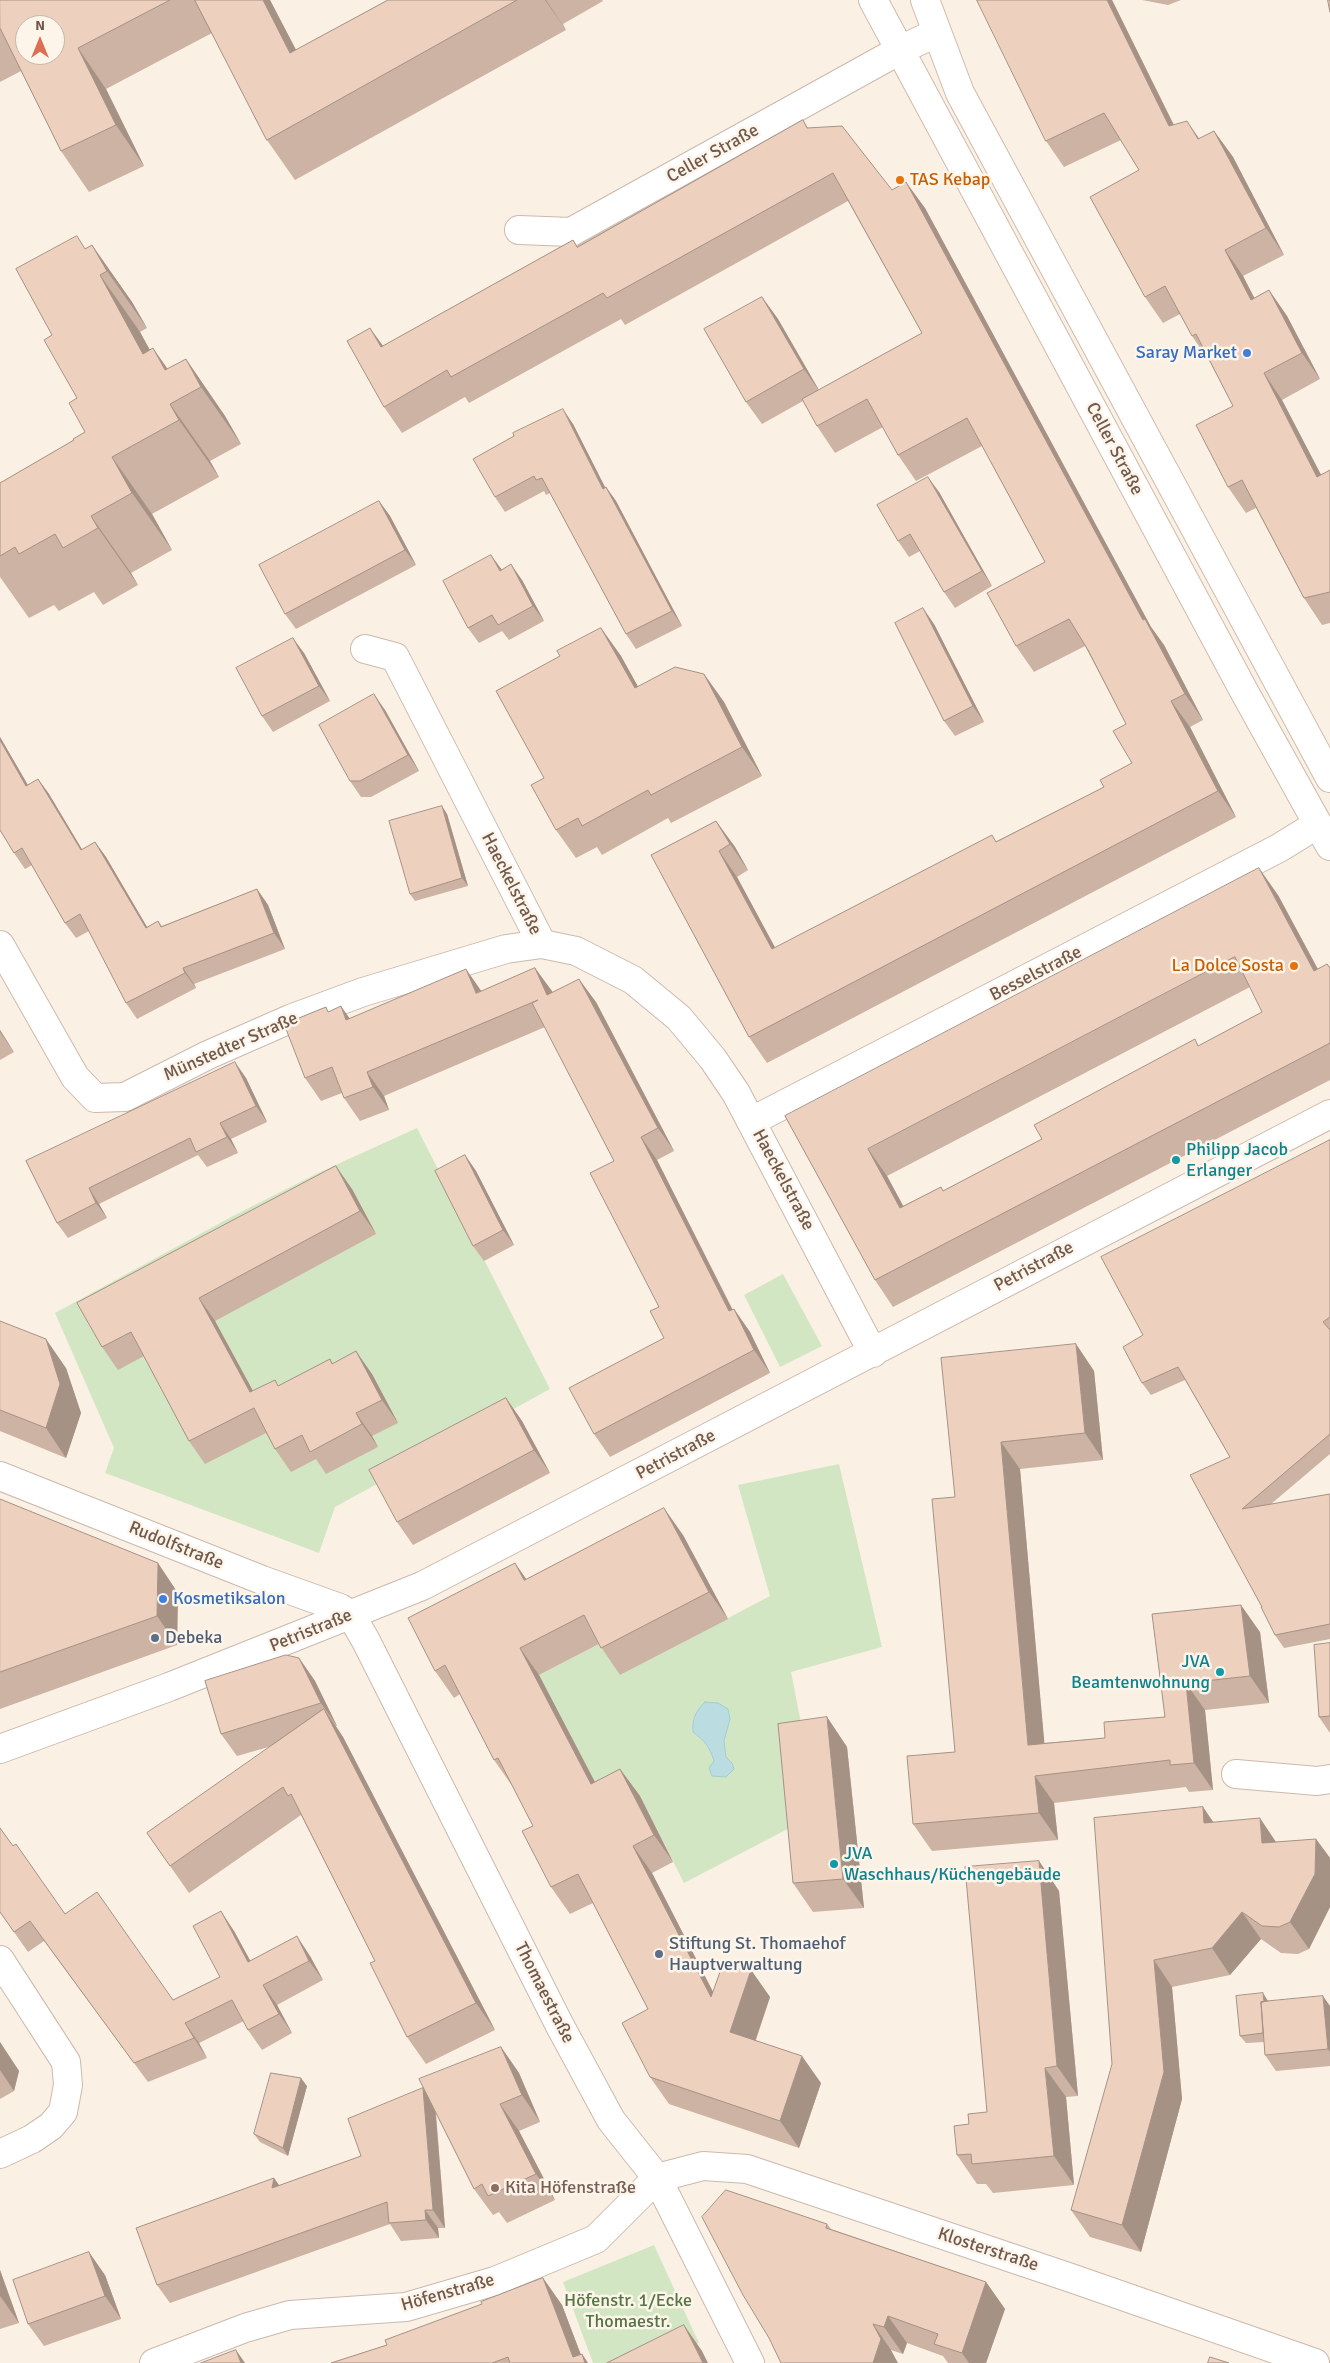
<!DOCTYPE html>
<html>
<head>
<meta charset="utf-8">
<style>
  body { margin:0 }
  #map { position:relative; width:1330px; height:2363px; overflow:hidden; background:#faf1e4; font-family:Signika,sans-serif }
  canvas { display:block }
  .north { position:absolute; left:15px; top:15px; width:50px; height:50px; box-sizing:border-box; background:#fdf5ea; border:1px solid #c5b6ab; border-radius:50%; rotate:0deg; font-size:14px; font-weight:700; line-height:20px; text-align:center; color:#71584c }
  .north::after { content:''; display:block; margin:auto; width:18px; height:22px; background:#db6e53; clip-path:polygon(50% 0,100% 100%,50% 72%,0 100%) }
</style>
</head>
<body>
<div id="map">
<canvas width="1330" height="2363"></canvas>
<div class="north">N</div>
</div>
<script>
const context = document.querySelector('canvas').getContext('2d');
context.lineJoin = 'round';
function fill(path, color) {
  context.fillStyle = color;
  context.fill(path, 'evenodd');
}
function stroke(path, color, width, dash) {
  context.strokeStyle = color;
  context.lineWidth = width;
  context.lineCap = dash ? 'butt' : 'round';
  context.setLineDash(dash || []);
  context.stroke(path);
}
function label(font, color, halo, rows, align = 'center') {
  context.font = font + ' Signika,sans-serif';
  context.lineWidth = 5;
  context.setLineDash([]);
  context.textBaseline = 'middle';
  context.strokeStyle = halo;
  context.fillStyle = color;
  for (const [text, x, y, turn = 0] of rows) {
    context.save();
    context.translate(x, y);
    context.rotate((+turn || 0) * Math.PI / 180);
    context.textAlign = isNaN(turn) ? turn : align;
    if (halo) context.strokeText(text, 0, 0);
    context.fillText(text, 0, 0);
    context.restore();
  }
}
fill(new Path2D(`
  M417,1128L550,1389L335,1507L319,1553L105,1473L114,1448L55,1313L231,1217L318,1173Z
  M783,1274L822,1346L780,1367L744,1295Z
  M839,1464L882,1647L791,1672L802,1728L805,1820L684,1883L640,1796L579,1827L508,1691L603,1642L620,1675L770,1596L738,1485Z
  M654,2245L699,2343L654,2363H593L563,2282Z`), '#d3e6c4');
const water = new Path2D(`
  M705,1702L718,1703L728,1709L730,1719L724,1741L726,1757L732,1763L734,1769L726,1777L712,1776L709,1768L714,1761C710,1747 704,1740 693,1732C692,1718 696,1711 705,1702Z`);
fill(water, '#bbdde2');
stroke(water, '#a2cdd3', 1);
const street = new Path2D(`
  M519,230L571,232L900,50L936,33
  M365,649L395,657L542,944
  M0,945L75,1077L95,1098L125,1097L208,1055L290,1019L363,992L506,949L542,944L576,951L633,980L679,1018L713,1059L736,1093L873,1353
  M752,1121L1279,848L1318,824
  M0,1476L262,1580L340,1608L351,1615L366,1641L559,2024L611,2120L657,2178L750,2363
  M0,1749L169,1687L422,1586L1330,1114
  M1236,1774L1317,1781L1330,1779
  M0,1960L66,2062L68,2085L63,2112L51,2126L32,2139L0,2154
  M657,2178L703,2166L747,2169L1071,2278L1315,2363
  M154,2363L245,2328L290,2315L406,2307L495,2281L596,2239L657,2178`);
const secondary = new Path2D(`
  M873,0L1245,693L1330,846
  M925,0L960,93L1330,778`);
stroke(street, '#cbb9ac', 30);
stroke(secondary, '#cfbbac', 30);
stroke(street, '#fff', 28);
stroke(secondary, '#fff', 28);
fill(new Path2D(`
  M0,0H270L296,50L388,0H602L603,1L563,24L566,30L295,180L267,140L212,33L106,89L144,166L89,192L61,151L21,71L0,82Z
  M1112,0L1174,125L1199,139L1214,131L1233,157L1284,255L1243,276L1254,298L1269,290L1287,316L1320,379L1282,400L1321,475L1330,470V623L1322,625L1304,598L1256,508L1246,513L1228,487L1233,406L1210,362L1192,336L1180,314L1163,323L1145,297L1139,170L1121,140L1064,167L1046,141Z
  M1142,0H1181L1168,5Z
  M803,120L808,128L892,190L925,208L1151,627L1164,645L1203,720L1190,727L1236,817L767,1063L749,1037L651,855L716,821L735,847L748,870L737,877L775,948L997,841L1104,787L1132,763L1126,724L1085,646L1034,672L1016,646L1045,562L982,446L916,481L898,455L883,427L835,453L817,426L803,401L762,424L746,402L762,297L778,319L819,390L922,333L848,201L625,325L621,319L469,403L465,397L402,433L384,407L383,346L573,240L577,246Z
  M92,245L132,302L147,328L140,332L150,350L167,369L186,359L225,416L241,444L210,461L219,477L152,514L172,550L131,573L138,585L103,605L94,592L59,611L54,605L29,618L0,577V483L74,440L85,432L77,398L52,335L86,248Z
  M573,424L605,487H606L616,501L682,626L636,649L626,634L550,493L546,495L544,491L505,512L495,497Z
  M939,492L992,586L955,608L944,592L920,551L909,557L898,541Z
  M379,501L390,516L416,565L296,629L285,614Z
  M502,570L522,580L544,621L509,640L502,631L479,643L468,628Z
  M934,624L984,722L955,736L944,721Z
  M601,628L621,656L638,687L704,674L724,702L762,776L671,823L668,818L602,855L597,847L576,858L556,830L544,778L560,656Z
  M304,653L330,701L273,732L262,716Z
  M385,710L419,771L371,797H361L350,781Z
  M0,737L28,785L38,779L49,794L82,850L95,842L106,857L147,927L158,921L162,926L257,889L268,905L285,949L194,984L196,988L137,1019L126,1003L89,931L76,938L65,923L32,865L25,869L14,853L0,830Z
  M447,814L468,886L415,901L410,894Z
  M1278,895L1318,969L1327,964L1330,967V1080L893,1307L875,1280L785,1116ZM1250,987L1262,1012L1199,1046L1042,1139L943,1191L941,1187L903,1206L887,1176Z
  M535,968L552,992L596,1002L674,1151L657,1160L733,1310L734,1309L750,1332L770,1373L610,1457L594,1434L664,1338L659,1307L614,1161L545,1027L384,1096L389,1110L360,1121L344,1098L342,1093L321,1101L305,1078L329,1011L350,1018L481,991Z
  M0,1030L14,1052L0,1060Z
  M246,1078L267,1122L231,1139L238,1153L207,1167L198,1155L99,1204L107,1218L68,1238L57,1223L26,1161Z
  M1330,1140V1454L1271,1504L1330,1494V1639L1284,1648L1275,1635L1262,1607L1230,1457L1185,1380L1151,1395L1142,1383L1143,1335Z
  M465,1155L476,1171L514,1245L484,1261L473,1246Z
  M352,1189L376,1234L215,1321L253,1391L279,1386L330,1359L333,1364L372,1374L398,1423L372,1436L378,1447L326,1474L316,1459L291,1472L275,1449L266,1433L205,1464L189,1441L144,1356L118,1370L102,1347Z
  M0,1321L66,1368L81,1413L66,1458L0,1431Z
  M1076,1344L1094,1371L1103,1460L1020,1469L1044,1743L1105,1738L1165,1717L1152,1614L1260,1632L1269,1703L1205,1710L1213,1790L1189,1792L1186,1787L1054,1803L1058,1840L932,1851L913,1824L955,1752V1497Z
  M506,1398L522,1421L550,1473L413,1545L397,1522Z
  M0,1499L178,1593L177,1645L0,1709Z
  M683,1535L728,1619L620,1675L599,1644L539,1675L595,1782L620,1769L640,1796L673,1862L652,1873L713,1992L751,1970L770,1997L756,2040L821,2083L799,2148L669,2104L650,2077L648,2009L593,1903L570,1914L551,1887L533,1826L513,1787L494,1760L460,1694L454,1698L435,1671L526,1579Z
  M1330,1643V1733L1319,1717Z
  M299,1658L315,1681L337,1726H336L343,1737L495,2030L426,2064L407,2037L375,1961L301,1815L189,1893L147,1833L272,1746L237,1756L221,1734Z
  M827,1717L847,1747L864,1908L813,1912L793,1883Z
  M1203,1807L1214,1823L1276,1842L1316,1839L1330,1858V1907L1309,1949L1298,1954L1281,1953L1261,1939L1230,1975L1172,1987L1182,2099L1141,2252L1090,2237L1071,2210Z
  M13,1846L65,1914L173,2000L220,1977L234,1931L250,1961L310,1956L323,1980L277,2005L292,2033L262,2050L248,2030L244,2021L199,2043L207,2058L148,2082L44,1941L28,1952L0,1912Z
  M1039,1861L1059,1891L1078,2096L1066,2097L1074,2185L993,2193L986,2184H977L957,2155L969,2124L987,2112Z
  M1268,2001L1330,2006V2066L1276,2071L1265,2055L1264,2042L1246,2043L1240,2036Z
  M0,2042L19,2071L14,2091L0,2099Z
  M501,2047L519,2073L540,2122L519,2131L555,2200L507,2223L499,2212L493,2215L474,2189L436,2113L445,2228H438L439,2238L401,2241L390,2224L170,2303L157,2285L279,2186L361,2156L423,2088L425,2092Z
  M307,2086L288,2156L260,2142L254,2134Z
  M827,2224L831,2229L986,2282L1005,2309L986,2363H948L943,2356L907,2343L903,2354L891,2350L781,2363Z
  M0,2270L19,2323L0,2329Z
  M105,2275L121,2319L44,2346L28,2324Z
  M543,2278L562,2305L581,2355L582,2354L588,2363H331L387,2345Z`), '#ccb3a3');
fill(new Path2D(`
  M263,0H270L319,94L290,53Z
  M545,0H546L566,30Z
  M1107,0H1112L1187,152L1169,126Z
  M78,48L106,89L144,166L116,125Z
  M1187,121L1205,147L1198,139Z
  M1214,131L1233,157L1284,255L1266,228Z
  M906,182L925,208L1151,627L1164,645L1203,720L1185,694L1143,620Z
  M92,245L132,302L147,328L107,271Z
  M1225,250L1243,276L1269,326L1251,300Z
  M100,275L140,332L177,400L143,354Z
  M1269,290L1287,316L1320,379L1302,353Z
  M762,297L778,319L820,392L804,369Z
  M370,328L389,354L381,347Z
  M153,348L186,395L165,370Z
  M186,359L225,416L241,444L201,387Z
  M1264,373L1282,400L1330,492L1317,477Z
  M170,404L210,461L219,477L179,420Z
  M563,409L573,424L613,503L603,489Z
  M112,457L152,514L172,550L132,493Z
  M928,477L939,492L992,586L982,571Z
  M606,487L616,501L682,626L672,611Z
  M379,501L390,516L416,565L405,550Z
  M91,516L131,573L138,585L98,528Z
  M491,555L502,570L500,571Z
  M511,564L522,580L544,621L533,606Z
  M923,608L934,624L984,722L973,706Z
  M601,628L621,656L655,717L635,688Z
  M293,638L304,653L330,701L319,686Z
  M704,674L724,702L762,776L742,747Z
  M374,694L385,710L419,771L408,755Z
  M1171,701L1190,727L1236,817L1218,791Z
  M0,737L37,801L26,786L0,740Z
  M38,779L49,794L92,866L81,850Z
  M442,806L447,814L468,886L462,878Z
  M716,821L735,847L748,870L730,844Z
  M95,842L106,857L157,944L146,928Z
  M719,851L737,877L790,975L772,949Z
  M1259,868L1278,895L1330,992L1314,971Z
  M257,889L268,905L285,949L274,933Z
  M183,968L194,984L196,988L185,973Z
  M535,968L552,991L563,1018L547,995Z
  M466,969L482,992L476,993Z
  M579,979L596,1002L674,1151L658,1128Z
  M341,1006L357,1029L346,1020Z
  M0,1030L14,1052L0,1032Z
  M235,1062L246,1078L267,1122L256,1106Z
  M367,1072L384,1096L389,1110L373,1087Z
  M220,1123L231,1139L238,1153L227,1137Z
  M641,1137L657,1160L745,1335L729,1311Z
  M868,1149L887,1176L919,1235L900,1208Z
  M465,1155L476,1171L514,1245L503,1230Z
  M336,1166L352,1189L376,1234L360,1211Z
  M89,1188L99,1204L107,1218L96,1203Z
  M199,1298L215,1321L266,1415L250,1392Z
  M734,1309L750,1332L770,1373L754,1350Z
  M46,1339L66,1368L81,1413L66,1458L46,1428Z
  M1076,1344L1094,1371L1103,1460L1085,1433Z
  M356,1351L372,1374L398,1423L382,1400Z
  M506,1398L522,1421L550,1473L534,1450Z
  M356,1413L372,1436L378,1447L362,1424Z
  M1001,1442L1020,1469L1047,1772L1028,1745Z
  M664,1508L683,1535L728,1619L709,1592Z
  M158,1563L178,1593L177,1645L157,1616Z
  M515,1563L534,1590L524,1580Z
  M1241,1605L1260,1632L1269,1703L1250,1676Z
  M520,1648L539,1675L610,1811L591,1784Z
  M299,1658L315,1681L337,1726L321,1703Z
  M1186,1683L1205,1710L1213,1790L1194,1763Z
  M324,1709L343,1737L495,2030L476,2003Z
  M827,1717L847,1747L864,1908L843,1879Z
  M620,1769L640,1796L673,1862L654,1835Z
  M1035,1776L1054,1803L1058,1840L1039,1813Z
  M1203,1807L1221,1834L1204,1823Z
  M1260,1818L1278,1845L1262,1843Z
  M1316,1839L1330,1858V1907L1309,1949L1290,1922Z
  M633,1846L652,1873L730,2025L711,1997Z
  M1039,1861L1059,1891L1078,2096L1057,2066Z
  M221,1911L234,1931L262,1982L248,1962Z
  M1242,1912L1261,1939L1230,1975L1212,1948Z
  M297,1936L310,1956L323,1980L309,1961Z
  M1154,1960L1172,1987L1182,2099L1141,2252L1122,2225Z
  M751,1970L770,1997L749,2059L730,2032Z
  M263,1985L277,2005L292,2033L279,2014Z
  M1263,1993L1268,2001L1267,2033Z
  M1323,1996L1330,2006V2052L1328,2049Z
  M185,2023L199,2043L207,2058L194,2038Z
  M0,2042L19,2071L14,2091L0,2070Z
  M501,2047L519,2073L540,2122L522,2095Z
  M802,2056L821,2083L799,2148L780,2121Z
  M1045,2068L1066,2097L1074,2185L1054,2156Z
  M301,2078L307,2086L288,2156L283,2148Z
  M423,2088L435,2106L445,2228L433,2210Z
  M500,2104L519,2131L555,2200L536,2174Z
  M274,2178L287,2196L272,2188Z
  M425,2210L438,2228L439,2238L426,2220Z
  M89,2252L105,2275L121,2319L105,2296Z
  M0,2270L19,2323L0,2296Z
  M543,2278L562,2305L584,2363L573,2357Z
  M986,2282L1005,2309L986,2363H969L962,2353Z
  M888,2316L907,2343L903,2354L884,2327Z
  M873,2324L891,2350L898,2363H873Z
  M684,2325L702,2351L708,2363H703Z
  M236,2350L245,2363H241Z
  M582,2354L588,2363H585Z`), '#a69285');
const building = new Path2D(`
  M0,0H170L78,48L116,125L61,151L0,28ZM25,25H55V55H25Z
  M195,0H263L290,53L388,0H517L267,140Z
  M977,0H1107L1169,126L1187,121L1198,139L1214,131L1266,228L1225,250L1251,300L1269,290L1302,353L1264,373L1317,477L1330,470V592L1304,598L1242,480L1228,487L1196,425L1233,406L1196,334L1192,336L1165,286L1145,297L1090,197L1139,170L1104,113L1046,141Z
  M1328,0H1330V12Z
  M803,120L807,128L842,126L892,190L906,182L1143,620L1145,619L1185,694L1171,701L1218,791L749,1037L651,855L716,821L730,844L719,851L772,949L992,835L996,842L1104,787L1100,780L1132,763L1113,731L1126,724L1088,650L1069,619L1016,646L987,593L1045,562L967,418L898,455L867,399L817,426L802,399L922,333L833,173L607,298L603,293L451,377L447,370L384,407L347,341L370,328L381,347L573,240L577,247Z
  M77,236L85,249L92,245L107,271L100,275L143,354L153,348L165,370L186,359L201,387L170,404L179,420L112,457L132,493L91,516L98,528L63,548L55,534L19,554L15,547L0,556V483L74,440L73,439L85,432L69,403L77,398L44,340L52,335L16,269Z
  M762,297L804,369L746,402L704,329Z
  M563,409L603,489L606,487L672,611L626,634L542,478L536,480L534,476L495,497L473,459L514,436L513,433Z
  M928,477L982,571L944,592L910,534L898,541L877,505Z
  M379,501L405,550L285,614L259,565Z
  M491,555L500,571L511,564L533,606L498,625L492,615L468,628L443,581Z
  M923,608L973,706L944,721L895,623Z
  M601,628L635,688L675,667L704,674L742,747L651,795L648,790L582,826L578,818L556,830L531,785L544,778L496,691L560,656L557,651Z
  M293,638L319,686L262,716L236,668Z
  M374,694L408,755L360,781H350L319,725Z
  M0,740L26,786L38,779L81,850L95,842L146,928L158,921L161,927L257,889L274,933L183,968L185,973L126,1003L80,914L65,923L22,848L14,853L0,830Z
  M442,806L462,878L410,894L389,821Z
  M1259,868L1314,971L1327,964L1330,968V1043L875,1280L785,1116ZM1235,957L1262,1012L1198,1046L1195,1039L1122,1078L1034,1125L1042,1139L943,1191L941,1187L900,1208L868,1149Z
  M535,968L547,995L579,979L658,1128L641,1137L729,1311L734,1309L754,1350L594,1434L569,1388L664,1338L650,1311L659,1307L590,1173L614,1161L532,1003L538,1000L367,1072L373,1087L344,1098L332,1067L305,1078L284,1024L326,1007L328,1012L341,1006L346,1020L466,969L476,993Z
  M235,1062L256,1106L220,1123L227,1137L196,1152L190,1138L89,1188L96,1203L57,1223L26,1161Z
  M1330,1140V1317L1323,1322L1330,1330V1434L1242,1509L1330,1494V1624L1275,1635L1261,1607H1262L1190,1475L1230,1457L1178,1367L1142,1383L1123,1347L1143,1335L1101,1257Z
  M465,1155L503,1230L473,1246L435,1171Z
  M336,1166L360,1211L199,1298L250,1392L275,1380L278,1386L330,1359L332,1364L356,1351L382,1400L356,1413L362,1424L310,1452L302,1435L275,1449L254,1408L189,1441L131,1332L102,1347L77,1303Z
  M0,1321L46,1339L60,1384L46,1428L0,1410Z
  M1076,1344L1085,1433L1001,1442L1028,1745L1105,1738L1104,1722L1165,1717L1152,1614L1241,1605L1250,1676L1186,1683L1194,1763L1170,1765V1760L1035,1776L1039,1813L913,1824L907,1756L955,1752L932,1499L955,1497L941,1358Z
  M506,1398L534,1450L397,1522L369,1470Z
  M0,1499L158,1563L157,1616L0,1672Z
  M664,1508L709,1592L601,1648L584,1615L520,1648L591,1784L620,1769L654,1835L633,1846L711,1997L724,1961L751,1970L730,2032L802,2056L780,2121L650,2077L622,2023L648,2009L578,1874L551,1887L522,1831L533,1826L498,1758L494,1760L445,1665L435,1671L408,1618L515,1563L524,1580Z
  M1330,1643V1716L1319,1717L1314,1645Z
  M286,1655L299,1658L321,1703L221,1734L205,1681Z
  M324,1709L476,2003L407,2037L370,1963L375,1961L291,1794L288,1796L283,1787L170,1866L147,1833Z
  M827,1717L843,1879L793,1883L778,1724Z
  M1203,1807L1204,1823L1260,1818L1262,1843L1316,1839L1315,1874L1290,1922L1279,1927L1262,1926L1242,1912L1212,1948L1154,1960L1164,2072L1122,2225L1071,2210L1112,2064L1094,1818Z
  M0,1828L13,1846L16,1844L65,1914L97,1892L173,2000L220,1977L193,1926L221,1911L248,1962L297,1936L309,1961L263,1985L279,2014L248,2030L232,2000L185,2023L194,2038L134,2063L30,1921L14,1932L0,1912Z
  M1039,1861L1057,2066L1045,2068L1054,2156L972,2164L971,2154L957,2155L954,2126L969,2124L968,2114L987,2112L965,1867Z
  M1263,1993L1264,2002H1261L1263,2033L1240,2036L1236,1996Z
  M1323,1996L1328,2049L1265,2055L1261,2002Z
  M501,2047L522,2095L500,2104L536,2174L488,2196L482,2184L474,2189L419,2079Z
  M271,2073L301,2078L283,2148L254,2134Z
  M423,2088L433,2210H425L426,2220L389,2223L387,2202L157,2285L136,2228L274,2178L272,2188L361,2156L348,2119Z
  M726,2190L827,2224L826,2228L986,2282L962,2353L934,2344L938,2334L888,2316L884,2327L873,2324L881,2339L873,2363H781L769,2338L743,2295L702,2217Z
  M89,2252L105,2296L28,2324L13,2280Z
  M543,2278L573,2357L582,2354L585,2363H510L508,2357L492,2363H331L387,2345L385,2340L482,2304L481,2302Z
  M684,2325L703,2363H607Z
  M236,2350L241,2363H201Z
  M1210,2357L1229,2363H1208Z`);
fill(building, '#edd0be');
stroke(building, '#a69285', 1);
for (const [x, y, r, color] of [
  [900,180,5,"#e8710a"],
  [1247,353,5,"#3f7fe0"],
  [1294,966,5,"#e8710a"],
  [1176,1160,5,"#0f9aa8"],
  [163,1599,5,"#3f7fe0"],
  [155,1638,5,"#5c6f8a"],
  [1220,1672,5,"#0f9aa8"],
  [834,1864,5,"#0f9aa8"],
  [659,1954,5,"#5c6f8a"],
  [495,2188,5,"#8d6e63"]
]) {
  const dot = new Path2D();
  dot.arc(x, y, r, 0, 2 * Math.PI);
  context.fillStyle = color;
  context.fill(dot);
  stroke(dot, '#fdf5ea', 2);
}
label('18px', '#71584c', '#fdf5ea', [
  ["Celler Straße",713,154,-29],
  ["Celler Straße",1114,449,62],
  ["Haeckelstraße",511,884,63],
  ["Besselstraße",1036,974,-27],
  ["Münstedter Straße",231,1047,-24],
  ["Haeckelstraße",783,1180,62],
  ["Petristraße",1034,1267,-28],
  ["Petristraße",676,1455,-28],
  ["Rudolfstraße",176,1546,22],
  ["Petristraße",311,1631,-22],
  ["Thomaestraße",544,1993,63],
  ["Klosterstraße",988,2250,18],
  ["Höfenstraße",448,2293,-16]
]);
label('18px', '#c56008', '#fdf5ea', [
  ["TAS Kebap",910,180],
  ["La Dolce Sosta",1284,966,"right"]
], 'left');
label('18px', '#366cbe', '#fdf5ea', [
  ["Saray Market",1237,353],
  ["Kosmetiksalon",173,1599,"left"]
], 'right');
label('18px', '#0d838f', '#fdf5ea', [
  ["Philipp Jacob",1186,1150],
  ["Erlanger",1186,1171],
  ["JVA",1210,1662,"right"],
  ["Beamtenwohnung",1210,1683,"right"],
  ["JVA",844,1854],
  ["Waschhaus/Küchengebäude",844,1875]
], 'left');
label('18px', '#4e5e75', '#fdf5ea', [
  ["Debeka",165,1638],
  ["Stiftung St. Thomaehof",669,1944],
  ["Hauptverwaltung",669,1965]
], 'left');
label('18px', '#785e54', '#fdf5ea', [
  ["Kita Höfenstraße",505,2188]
], 'left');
label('18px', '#547645', '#fdf5ea', [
  ["Höfenstr. 1/Ecke",628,2301],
  ["Thomaestr.",628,2322]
]);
</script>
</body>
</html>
